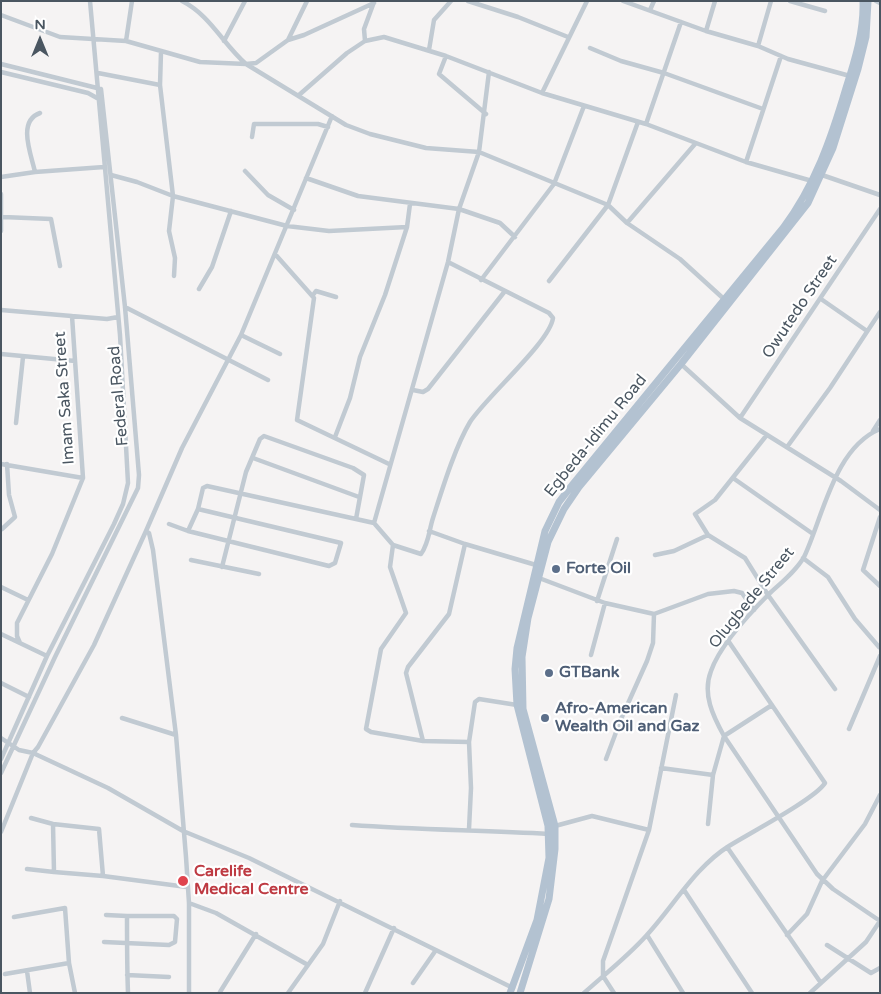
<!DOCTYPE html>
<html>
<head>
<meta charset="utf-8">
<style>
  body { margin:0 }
  #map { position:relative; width:881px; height:994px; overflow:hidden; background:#f5f3f3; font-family:"Varela Round",sans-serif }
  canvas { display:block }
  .frame { position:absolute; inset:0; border:2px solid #4a5661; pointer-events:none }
  .north { position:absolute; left:15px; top:15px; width:50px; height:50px; -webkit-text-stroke:4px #fff; paint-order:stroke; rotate:0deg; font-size:14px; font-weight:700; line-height:20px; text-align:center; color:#4a5661 }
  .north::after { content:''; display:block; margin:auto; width:18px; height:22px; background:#4a5661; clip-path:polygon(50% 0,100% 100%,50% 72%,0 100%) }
</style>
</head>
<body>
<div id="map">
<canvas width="881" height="994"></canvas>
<div class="frame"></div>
<div class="north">N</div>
</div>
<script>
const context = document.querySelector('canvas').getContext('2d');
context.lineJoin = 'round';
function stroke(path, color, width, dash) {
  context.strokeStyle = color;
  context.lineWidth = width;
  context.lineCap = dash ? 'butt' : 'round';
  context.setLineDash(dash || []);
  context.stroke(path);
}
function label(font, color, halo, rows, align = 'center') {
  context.font = font + ' "Varela Round",sans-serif';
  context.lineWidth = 4.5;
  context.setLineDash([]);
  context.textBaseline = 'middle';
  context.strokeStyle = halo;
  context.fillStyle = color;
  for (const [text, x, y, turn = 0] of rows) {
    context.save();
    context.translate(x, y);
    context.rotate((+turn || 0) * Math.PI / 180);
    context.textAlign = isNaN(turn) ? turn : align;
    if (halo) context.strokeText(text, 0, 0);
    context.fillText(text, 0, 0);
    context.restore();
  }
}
stroke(new Path2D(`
  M182,1C210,15 223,44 246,64L346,125L370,134L426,148L479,152L608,205L627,223L680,259L725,300
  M468,1L518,17L568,37
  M623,1L706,31L758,46L788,59L850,76
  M790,1L825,11
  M876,1L880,3
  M650,10L654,1
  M1,15L60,37L126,41L200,62L246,64L256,63L288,40L304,35L374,3
  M706,31L715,1
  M288,40L307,1
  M126,41L132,1
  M224,41L245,1
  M365,41L364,29L374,2
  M758,46L771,1
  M590,48L621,61L664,73L763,109
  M429,50L434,20L451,1
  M161,52L160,85L173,196L169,231L175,258L174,276
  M446,56L439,74L486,114
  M1,64L101,89L125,307L139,475L138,488L55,657L1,773
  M1,72L88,93L97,98
  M98,73L160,85
  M542,93L587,1
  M299,95L347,53L365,41L384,37L446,56L542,93L646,124L746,162L812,181
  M646,124L681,22
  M252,137L254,124H318L328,127
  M746,162L781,56
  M245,171L268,195L294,210
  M35,172C31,154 17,121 40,113
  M111,175L137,182L173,196L287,226L329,231L407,227
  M822,175L880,195
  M1,177L35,172L104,167
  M306,178L358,196L459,209L500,223L515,237
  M1,194V231
  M3,217L51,219L60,266
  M627,223L695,144
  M275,254L314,298L297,420L389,464
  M481,280L554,184L584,106
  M549,281L608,205L638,122
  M199,289L212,267L231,211
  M313,295L316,291L336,297
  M821,299L867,331
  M125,307L268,380
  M1,310L107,319L118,317
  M241,335L280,354
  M1,354L75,361
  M681,364L740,418L841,481L880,510
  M413,390L423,392L428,389L505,291
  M740,418L880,209
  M16,423L23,357
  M880,429C834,448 823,517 804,557C796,571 782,582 770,593C751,612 720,645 711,671C702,694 713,716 724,736L817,874L833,889L880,921
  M873,431L880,420
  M766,436L715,500L695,514L708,535L745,558L768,595L835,689
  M335,437L350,398L360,357L385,295L407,227L410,204
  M787,447L830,388L880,312
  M253,458L359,497
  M1,464L83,478
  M733,478L813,534
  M198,509L341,543L335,563L329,566L188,531L198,509L203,488L207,486L374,523L393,545L421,554C429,543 429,530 433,518C442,490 455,447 470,422C486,397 550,342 553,318L549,313L448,262
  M880,517L863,570L880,586
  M374,523L448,262L459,209L479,152L489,72
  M169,524L188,531
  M2,529L15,517L9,495L7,464
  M146,531L182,448L241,335L332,116
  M429,531L465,544L536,565
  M393,545L390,567L406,613L381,649L366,729L371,732L423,741L469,742
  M655,555L674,551L708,535
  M803,558L828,577L855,619L879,647
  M191,560L259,574
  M222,567L246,472L260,439L264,436L353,468L364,475L356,519
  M539,578L605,603L654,614L708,594L734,591L742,593L754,610
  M1,587L28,600
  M597,601L617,539
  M1,634L47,656
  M20,643L17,636V623L52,554L83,478L72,316
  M591,655L605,603
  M1,683L29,697
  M122,718L176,735
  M849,729L880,656
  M1,738L19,750L33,753L108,788L183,831L249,858L513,988
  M423,741L406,673L408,667L449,614L465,544
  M1,759L47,656L114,524L123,504L128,483L120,335L90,1
  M606,759L621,719L647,661L653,643L654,614
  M661,768L713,775
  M31,818L53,824L99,829L103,876
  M53,824L54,872L103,876L187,887
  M708,824L713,775L724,736L772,705
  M352,825C418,830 483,830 549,834
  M555,826L592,816L649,830
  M469,829L471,788L469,742L475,702L479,699L517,705
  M1,832L33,753L38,747L94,645L146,531L149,533L153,550L176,735L186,857L189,903V993
  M727,847L821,983
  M27,869L54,872
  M684,890L752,993
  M189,903L216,913L308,965
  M106,915L127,916
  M14,917L65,908L69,963L75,993
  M647,935L683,993
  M787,935L807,914L822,881L865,824L880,795
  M104,942L169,945L175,942L177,919L174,916H127C127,942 127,967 128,993
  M827,945L871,973L880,968
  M27,971L30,993
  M5,974L69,963
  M127,975L169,977
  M413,983L436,950
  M220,992L256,934
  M288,993L323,944L340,901
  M365,993L394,928
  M584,993C605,974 627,957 646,936C673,907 695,867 729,846C748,834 815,799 825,783L729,642
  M614,993L603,976V961L649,830L676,695
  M810,993L866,942L880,921`), '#c1cad2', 4.5);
stroke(new Path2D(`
  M510,993L537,920L549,858L548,826L517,705L515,669L517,648L545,531L559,502L573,484L783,228C815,185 831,139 846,88C855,60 864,31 863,1
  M520,993L549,899L555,849V826L523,709L522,657L528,618L548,542L564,509L579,487L681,364L808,203L833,148L858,69L866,37L868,1`), '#b3c2d1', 7);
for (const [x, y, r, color] of [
  [556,569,5,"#5c6f8a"],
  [549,673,5,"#5c6f8a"],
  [545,718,5,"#5c6f8a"],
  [183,881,6,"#e0444e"]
]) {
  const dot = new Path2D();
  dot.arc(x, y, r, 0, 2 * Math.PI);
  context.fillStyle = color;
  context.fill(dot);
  stroke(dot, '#fff', 2);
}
label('16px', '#4a5661', '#fff', [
  ["Owutedo Street",800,307,-56],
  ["Federal Road",119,396,-95],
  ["Imam Saka Street",65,398,-94],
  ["Egbeda-Idimu Road",596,436,-51],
  ["Olugbede Street",752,598,-51]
]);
label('bold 16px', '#4e5e75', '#fff', [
  ["Forte Oil",566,569],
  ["GTBank",559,673],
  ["Afro-American",555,709],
  ["Wealth Oil and Gaz",555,727]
], 'left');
label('bold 16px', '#be3a42', '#fff', [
  ["Carelife",194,872],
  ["Medical Centre",194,890]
], 'left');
</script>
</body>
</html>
